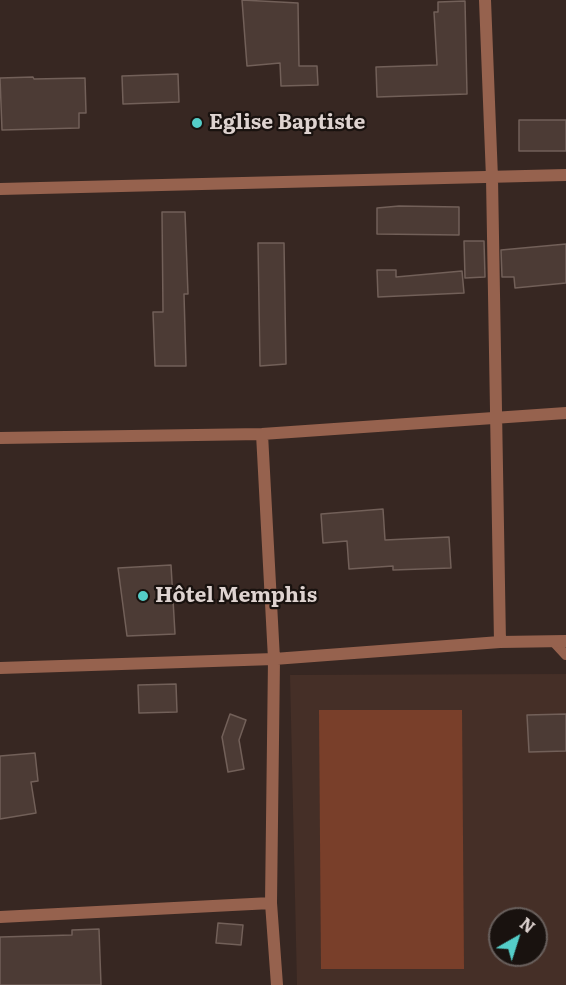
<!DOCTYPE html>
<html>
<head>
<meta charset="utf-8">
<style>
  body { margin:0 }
  #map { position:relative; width:566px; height:985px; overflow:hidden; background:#372722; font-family:Literata,serif }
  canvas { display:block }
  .north { position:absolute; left:488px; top:907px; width:60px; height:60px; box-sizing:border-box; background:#19120f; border:2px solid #685f5c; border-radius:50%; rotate:39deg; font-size:16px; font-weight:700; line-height:24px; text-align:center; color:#ded3d0 }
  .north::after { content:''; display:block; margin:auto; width:21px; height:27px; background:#54cdc8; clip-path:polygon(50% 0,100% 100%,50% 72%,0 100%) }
</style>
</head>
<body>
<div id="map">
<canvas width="566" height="985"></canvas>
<div class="north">N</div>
</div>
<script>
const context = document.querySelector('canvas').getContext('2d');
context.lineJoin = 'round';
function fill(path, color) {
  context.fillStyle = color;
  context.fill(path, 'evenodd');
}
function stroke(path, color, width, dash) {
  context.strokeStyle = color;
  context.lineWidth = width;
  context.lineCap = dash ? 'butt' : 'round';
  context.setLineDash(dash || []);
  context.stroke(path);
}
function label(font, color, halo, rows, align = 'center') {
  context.font = font + ' Literata,serif';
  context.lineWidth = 4.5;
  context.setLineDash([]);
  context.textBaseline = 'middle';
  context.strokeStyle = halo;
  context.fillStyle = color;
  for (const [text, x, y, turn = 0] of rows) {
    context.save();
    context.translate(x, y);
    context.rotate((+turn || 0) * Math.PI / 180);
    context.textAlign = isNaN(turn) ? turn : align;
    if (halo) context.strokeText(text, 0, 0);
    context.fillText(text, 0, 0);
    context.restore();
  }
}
fill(new Path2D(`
  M566,674V985H297L290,675ZM500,919H536V955H500Z`), '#452f27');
fill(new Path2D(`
  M319,710H462L464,969H321Z`), '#793f2a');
const building = new Path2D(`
  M242,0L298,3L299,66H317L318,85L281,86L280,63L247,66Z
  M465,1L467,94L377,97L376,67L437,65L434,12H438V2Z
  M178,74L179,102L123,104L122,76Z
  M33,77L34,79L85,78L86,113H79V128L2,130L0,78Z
  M519,120H566V151H519Z
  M399,206L459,207V235L377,234V208Z
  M162,212H185L188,294H184L186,366H155L153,312H163Z
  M464,241H484L485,277L465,278Z
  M258,243H284L286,364L260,366Z
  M566,244V283L515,288L514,277H502L501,250Z
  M377,270H396V277L462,271L464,293L378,297Z
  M383,509L385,540L449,537L451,568L393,570V566L349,569L347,541L323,543L321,514Z
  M171,565L175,634L127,636L118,568Z
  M176,684L177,712L139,713L138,685Z
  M230,714L246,720L239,740L244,769L228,772L222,737Z
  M566,714V751L529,752L527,715Z
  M35,753L38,781L31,782L36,813L0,819V756Z
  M218,923L243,925L241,945L216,943Z
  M99,929L101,985H0V937L72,935V930Z`);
fill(building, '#4c3b35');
stroke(building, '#726059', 1.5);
stroke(new Path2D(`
  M553,641L566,655`), '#96624e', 10);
stroke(new Path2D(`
  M485,0L492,178L500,642
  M0,189L566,175
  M262,434L274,659L271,903L277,985
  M0,438L262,434L566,413
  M0,668L274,659L500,642L566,641
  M0,917L271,903`), '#96624e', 12);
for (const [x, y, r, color] of [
  [197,123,6,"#54cdc8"],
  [143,596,6,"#54cdc8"]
]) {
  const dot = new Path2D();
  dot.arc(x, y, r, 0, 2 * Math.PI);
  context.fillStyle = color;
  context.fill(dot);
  stroke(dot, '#19120f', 2);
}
label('bold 21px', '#ded3d0', '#19120f', [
  ["Eglise Baptiste",209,123],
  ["Hôtel Memphis",155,596]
], 'left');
</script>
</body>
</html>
